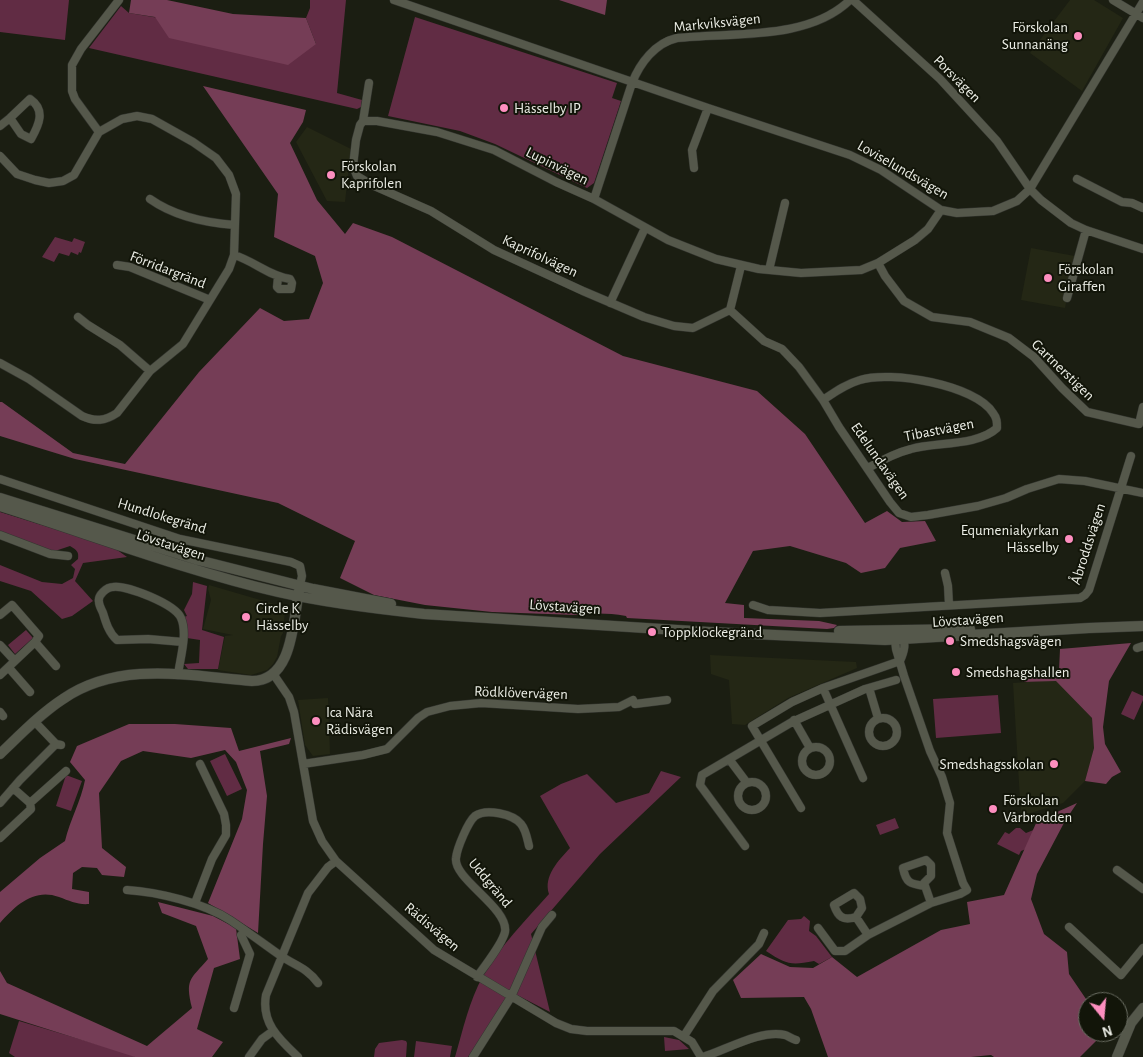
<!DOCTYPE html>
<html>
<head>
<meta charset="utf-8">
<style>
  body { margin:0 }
  #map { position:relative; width:1143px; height:1057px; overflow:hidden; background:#1b1e12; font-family:"Alegreya Sans",sans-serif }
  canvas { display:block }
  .north { position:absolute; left:1078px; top:992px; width:50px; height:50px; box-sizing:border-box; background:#121509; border:1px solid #696c61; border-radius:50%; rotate:163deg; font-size:14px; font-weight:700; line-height:20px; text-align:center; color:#eceee6 }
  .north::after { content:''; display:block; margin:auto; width:18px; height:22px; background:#fd8ebf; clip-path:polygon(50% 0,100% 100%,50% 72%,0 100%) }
</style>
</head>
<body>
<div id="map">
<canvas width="1143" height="1057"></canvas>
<div class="north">N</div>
</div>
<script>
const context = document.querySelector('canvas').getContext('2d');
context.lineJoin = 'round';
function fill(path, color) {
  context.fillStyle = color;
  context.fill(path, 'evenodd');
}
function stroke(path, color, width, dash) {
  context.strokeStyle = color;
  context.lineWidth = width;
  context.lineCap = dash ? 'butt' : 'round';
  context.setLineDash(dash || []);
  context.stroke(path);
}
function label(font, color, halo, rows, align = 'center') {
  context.font = font + ' "Alegreya Sans",sans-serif';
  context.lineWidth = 4;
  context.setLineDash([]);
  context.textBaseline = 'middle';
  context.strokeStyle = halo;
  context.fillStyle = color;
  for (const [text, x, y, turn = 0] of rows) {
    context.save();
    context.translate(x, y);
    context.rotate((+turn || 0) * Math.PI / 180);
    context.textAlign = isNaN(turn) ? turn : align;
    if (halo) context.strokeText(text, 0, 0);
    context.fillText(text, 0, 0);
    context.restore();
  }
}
fill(new Path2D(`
  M1070,0H1094L1123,18L1082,91L1030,53Z
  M307,127L351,149L345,202L327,201L296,142Z
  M1031,248L1075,256L1065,308L1021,300Z
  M209,585L281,606L285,611L283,633L281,636L277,657L273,664L267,670L251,675L218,670L225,636L233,635L203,629L211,600L208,589Z
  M710,655L856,662L857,668L788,698L745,725L732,724L729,680L711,674Z
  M1056,680L1092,718L1094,748L1085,781L1063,803L1021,816L1013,683Z
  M328,698L330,754L313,756L305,745L298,700Z`), '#242715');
fill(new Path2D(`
  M0,0H69L65,40L0,32Z
  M310,0H346L337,93L362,100L361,107L357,109L89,48L121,6L129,13L316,44L306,18L310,8Z
  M415,17L617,83L612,98L621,101L594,183L587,188L495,144L460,131L388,116Z
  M55,237L72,242L74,238L85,242L81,253L79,252L78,255L71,252L69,256L59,253L54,262L42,257Z
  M0,512L113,547L127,557L83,563L75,581L93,601L72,616L62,619L31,591L0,581V565L42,582L62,584L73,578L75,569L71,565L78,559C79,552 77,550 70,546L52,552L0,532Z
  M193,582L207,586L202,630L224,637L218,669H188L184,664L199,663L200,640L187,638L184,617L187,616L184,610L192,594Z
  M26,630L33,638L15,654L8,645Z
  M1132,691L1143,696V700L1134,720L1121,714Z
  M998,695L1001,733L936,738L933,699Z
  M225,754L242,789L227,796L210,761Z
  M661,771L681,777L600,854L531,934L550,1012L515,994L468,1057H455C463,1030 469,1001 483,976C500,946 526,920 549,894C543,876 559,860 570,848L540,796L561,784L587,774L616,803L649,793Z
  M66,775L82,781L71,811L56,806Z
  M895,818L899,828L880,835L876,825Z
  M1016,828H1020L1026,833L1036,829L1026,849L1021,851L1019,855L997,844L1005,832L1009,834Z
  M804,916L810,921L809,931L816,936L832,957L819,964L814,961C790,966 786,964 766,951L788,920L801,919Z
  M19,1021L133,1055L135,1057H15L9,1053Z
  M664,1037L679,1040L689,1049L665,1051Z
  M402,1040L406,1041L407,1043L406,1057H374L375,1049L379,1043Z
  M416,1041L452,1046L450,1057H414Z`), '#612c44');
fill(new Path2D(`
  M131,0H167L233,14L306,18L316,44L288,65L169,38L155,17L129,13Z
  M559,0H607L605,15Z
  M203,86L306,110L303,122L290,143L317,200L345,234L353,223L392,237L623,356L757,391L805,434L865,523L887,511L902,522L925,521L936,541L900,548L885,568L861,573L846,563L790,546L753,551L725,603L744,605V618L819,621L837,625L834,628L827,629L627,618L626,616C607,613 595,613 576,615L492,612L425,605L374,595L340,578L355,541L278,503L75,459L0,436V402H2L73,453L125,464L199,372L260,308L284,321L309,319L323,283L315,256L274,237L278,194Z
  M1131,643L1109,681L1103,727L1105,744L1121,772L1112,777L1106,784L1085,781L1094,748L1092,718L1056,681L1022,682L1019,672L1059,671L1060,649Z
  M129,724H175L231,728L239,751L291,738L289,744L260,751L267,796L263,844L258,933L208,903L242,819L247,790L236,762L225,750L191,758L143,751L121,761L99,793L102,848L126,867L124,877L102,875L97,868L82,867L73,873L72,889L89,892V904C78,905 70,901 59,897C34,888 16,905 0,923V892L40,858L65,841C70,820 81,801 85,780L70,762L77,746Z
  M1077,803L1065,821L1037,874L1031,899L1044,934L1067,952L1069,974L1086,999L1095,1002H1088V1032H1100L1099,1038L1080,1057H994L991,1055L971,1057H828L811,1009L804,997L741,998L733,980L761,954L790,967L813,968L832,957L857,977L941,930L970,924L967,902L1004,895L1037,821Z
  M158,902L213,916L236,928L240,959L214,968L197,1029L223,1042L212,1057H135L0,1014V971L7,983L147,1046L192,1008C185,979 190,980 208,959L196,926L162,913Z`), '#753d56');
const minor = new Path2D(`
  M394,0L708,108L850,155L881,170L941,210L957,213L993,211L1017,201L1030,189L1143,2
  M853,0L940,79L997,141L1030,189L1041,200L1071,223L1086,230L1143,249
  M1113,0L1143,18
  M369,83L363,121L360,125L356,140L353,166L357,176L372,185L431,211L494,250L583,291L644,317L674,326L693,328L730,310L741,266
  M363,121H377L437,132L494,150L556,182L594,199L668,240L716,259L759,269L801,273L861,270L878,263L915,240L928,229L941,210
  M0,126L10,118L30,99C46,110 39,125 31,139L21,134L10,118
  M99,132L75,99L72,91V65L81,49L119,0
  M0,156L17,174L35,180L49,183L63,181L74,175L99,132L122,119L137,116L152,119L193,142L216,158L229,175L236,194L234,255L229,269L183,344L150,371L117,413C105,421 95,422 82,416L29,379L0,363
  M694,168L692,150L708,108
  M1077,179L1122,202L1132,203L1143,208
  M150,199C174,216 207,223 235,225
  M594,199L632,83C640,63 655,43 677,38C732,32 808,41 850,0
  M234,255C254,261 269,276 290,279L292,283L291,289H279L277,287L278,277
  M878,263L885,276L904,301L932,317L970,322L1009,338L1034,357L1062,388L1087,412L1139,424L1143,407
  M117,265L130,267L210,300
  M769,270L785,203
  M1067,298L1086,230
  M610,303L645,228
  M730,310L764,341L782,349L799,367L823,400L839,427L890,502L899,513L911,517L928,515L978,506L1006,498L1027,489L1059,479L1085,481L1143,493
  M78,317L88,325L120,345L150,371
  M823,400C835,392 846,384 860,380C890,370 976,385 993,413C997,418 997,422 997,428C978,446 936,442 911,449C895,453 882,460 868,468
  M0,479L180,539L291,562L300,566L302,576L300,585
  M0,535L50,554L68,556
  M945,573L948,586L949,605
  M753,605L768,610L820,613L1080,598L1085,595L1089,590L1131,456
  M0,615L12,605L39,636L35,642L0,675
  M35,642L56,666
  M0,645L14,660
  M1137,648L1143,646
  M900,661C904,652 907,643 901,634
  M9,668L30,692
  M178,675C180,658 188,634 181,618C175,604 127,585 113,587C109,587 106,589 103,592C100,595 98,598 99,602C99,606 102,610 103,613C106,623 109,633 117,640L148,639L183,642
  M274,675L289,697L294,712L313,821L322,841L336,861L434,950L556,1023L571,1029L587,1031H674L692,1042L701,1057
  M823,688L863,778
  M869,688L878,718
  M635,704L667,700
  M0,712L3,716
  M869 732a14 14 0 1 1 28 0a14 14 0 1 1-28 0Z
  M794,720L810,748
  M35,722L56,744L61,745
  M802 761a14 14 0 1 1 28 0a14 14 0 1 1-28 0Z
  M729,759L747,783
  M303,764L363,755L387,749L418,718L427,712L450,706L481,703L578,709L619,707L633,700
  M738 796a14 14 0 1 1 28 0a14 14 0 1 1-28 0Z
  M0,803L20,780L56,744
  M30,803L66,771
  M801,808L752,726L792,702L823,688L900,661
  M0,838L31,809L30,803L13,788
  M745,846L700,785L702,775L792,722L865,689L896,680
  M1117,870L1143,889
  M925,886C910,884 906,883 903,868L926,860L931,865V876L924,883L931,903
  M127,890C158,892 204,903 230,920C248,932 264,944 281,956C296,966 307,968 318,983
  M195,903L212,859L226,835V825L224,814L200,764
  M856,917C843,921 838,917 834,905L854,893L860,899L862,908L856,917L868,935
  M1069,927L1121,975L1143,948
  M818,928L835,951H845L868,935L931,903L960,894L967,890L963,883L947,833L950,803L942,777L930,751L904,676L896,649L895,640L897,635
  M477,977C485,965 502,945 505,932C509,908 453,879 456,858C457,848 468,822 475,816C486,808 513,814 521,824C526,830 527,838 529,846
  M234,1008L250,954L241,935L245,931
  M684,1036L713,991L759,944L764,933
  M249,1057L262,1039L273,1031
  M298,1057C279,1039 261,1023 266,995L308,893L328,867L336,861
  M473,1057L511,997L542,927L552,915
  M703,1057C726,1050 761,1029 785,1035C788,1036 792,1039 796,1040`);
const tertiary = new Path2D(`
  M0,498L198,560L313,589L391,604
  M0,506C92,535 184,570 278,592C326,603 376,609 424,614L709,632L885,640L1089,628L1143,626
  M839,631L970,629
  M0,754C20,735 40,714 63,699C120,660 189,676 252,681C293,681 293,621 299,591
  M1117,1057L1131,1023L1143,1008`);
stroke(minor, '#343630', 9);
stroke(tertiary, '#343630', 11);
stroke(minor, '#55584b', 8);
stroke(tertiary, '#55584b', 10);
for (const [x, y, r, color] of [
  [1078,36,5,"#fd8ebf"],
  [504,108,5,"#fd8ebf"],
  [331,175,5,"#fd8ebf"],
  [1048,278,5,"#fd8ebf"],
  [1069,539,5,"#fd8ebf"],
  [246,617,5,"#fd8ebf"],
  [652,632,5,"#fd8ebf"],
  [950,641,5,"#fd8ebf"],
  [956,672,5,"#fd8ebf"],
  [316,721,5,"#fd8ebf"],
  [1054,764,5,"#fd8ebf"],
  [993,809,5,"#fd8ebf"]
]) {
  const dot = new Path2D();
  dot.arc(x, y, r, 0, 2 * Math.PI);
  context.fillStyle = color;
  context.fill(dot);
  stroke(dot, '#121509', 2);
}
label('15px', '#eceee6', '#121509', [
  ["Markviksvägen",717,23,-6],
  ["Porsvägen",957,79,45],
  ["Lupinvägen",557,166,26],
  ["Loviselundsvägen",903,170,30],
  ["Kaprifolvägen",540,256,25],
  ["Förridargränd",168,270,21],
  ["Gartnerstigen",1063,370,44],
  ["Tibastvägen",939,430,-11],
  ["Edelundavägen",880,461,55],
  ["Hundlokegränd",162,516,17],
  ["Åbroddsvägen",1088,544,-72],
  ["Lövstavägen",171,545,18],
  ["Lövstavägen",565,607,4],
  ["Lövstavägen",968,620,-4],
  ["Rödklövervägen",521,693,2],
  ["Uddgränd",490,883,50],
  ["Rädisvägen",432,927,40]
]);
label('15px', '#eceee6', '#121509', [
  ["Förskolan",1068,27,"right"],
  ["Sunnanäng",1068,44,"right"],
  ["Hässelby IP",514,108],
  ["Förskolan",341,166],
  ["Kaprifolen",341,183],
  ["Förskolan",1058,269],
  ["Giraffen",1058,286],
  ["Equmeniakyrkan",1059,530,"right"],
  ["Hässelby",1059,547,"right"],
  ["Circle K",256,608],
  ["Hässelby",256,625],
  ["Toppklockegränd",662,632],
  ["Smedshagsvägen",960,641],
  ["Smedshagshallen",966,672],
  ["Ica Nära",326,712],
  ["Rädisvägen",326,729],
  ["Smedshagsskolan",1044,764,"right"],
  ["Förskolan",1003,800],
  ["Vårbrodden",1003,817]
], 'left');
</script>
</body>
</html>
